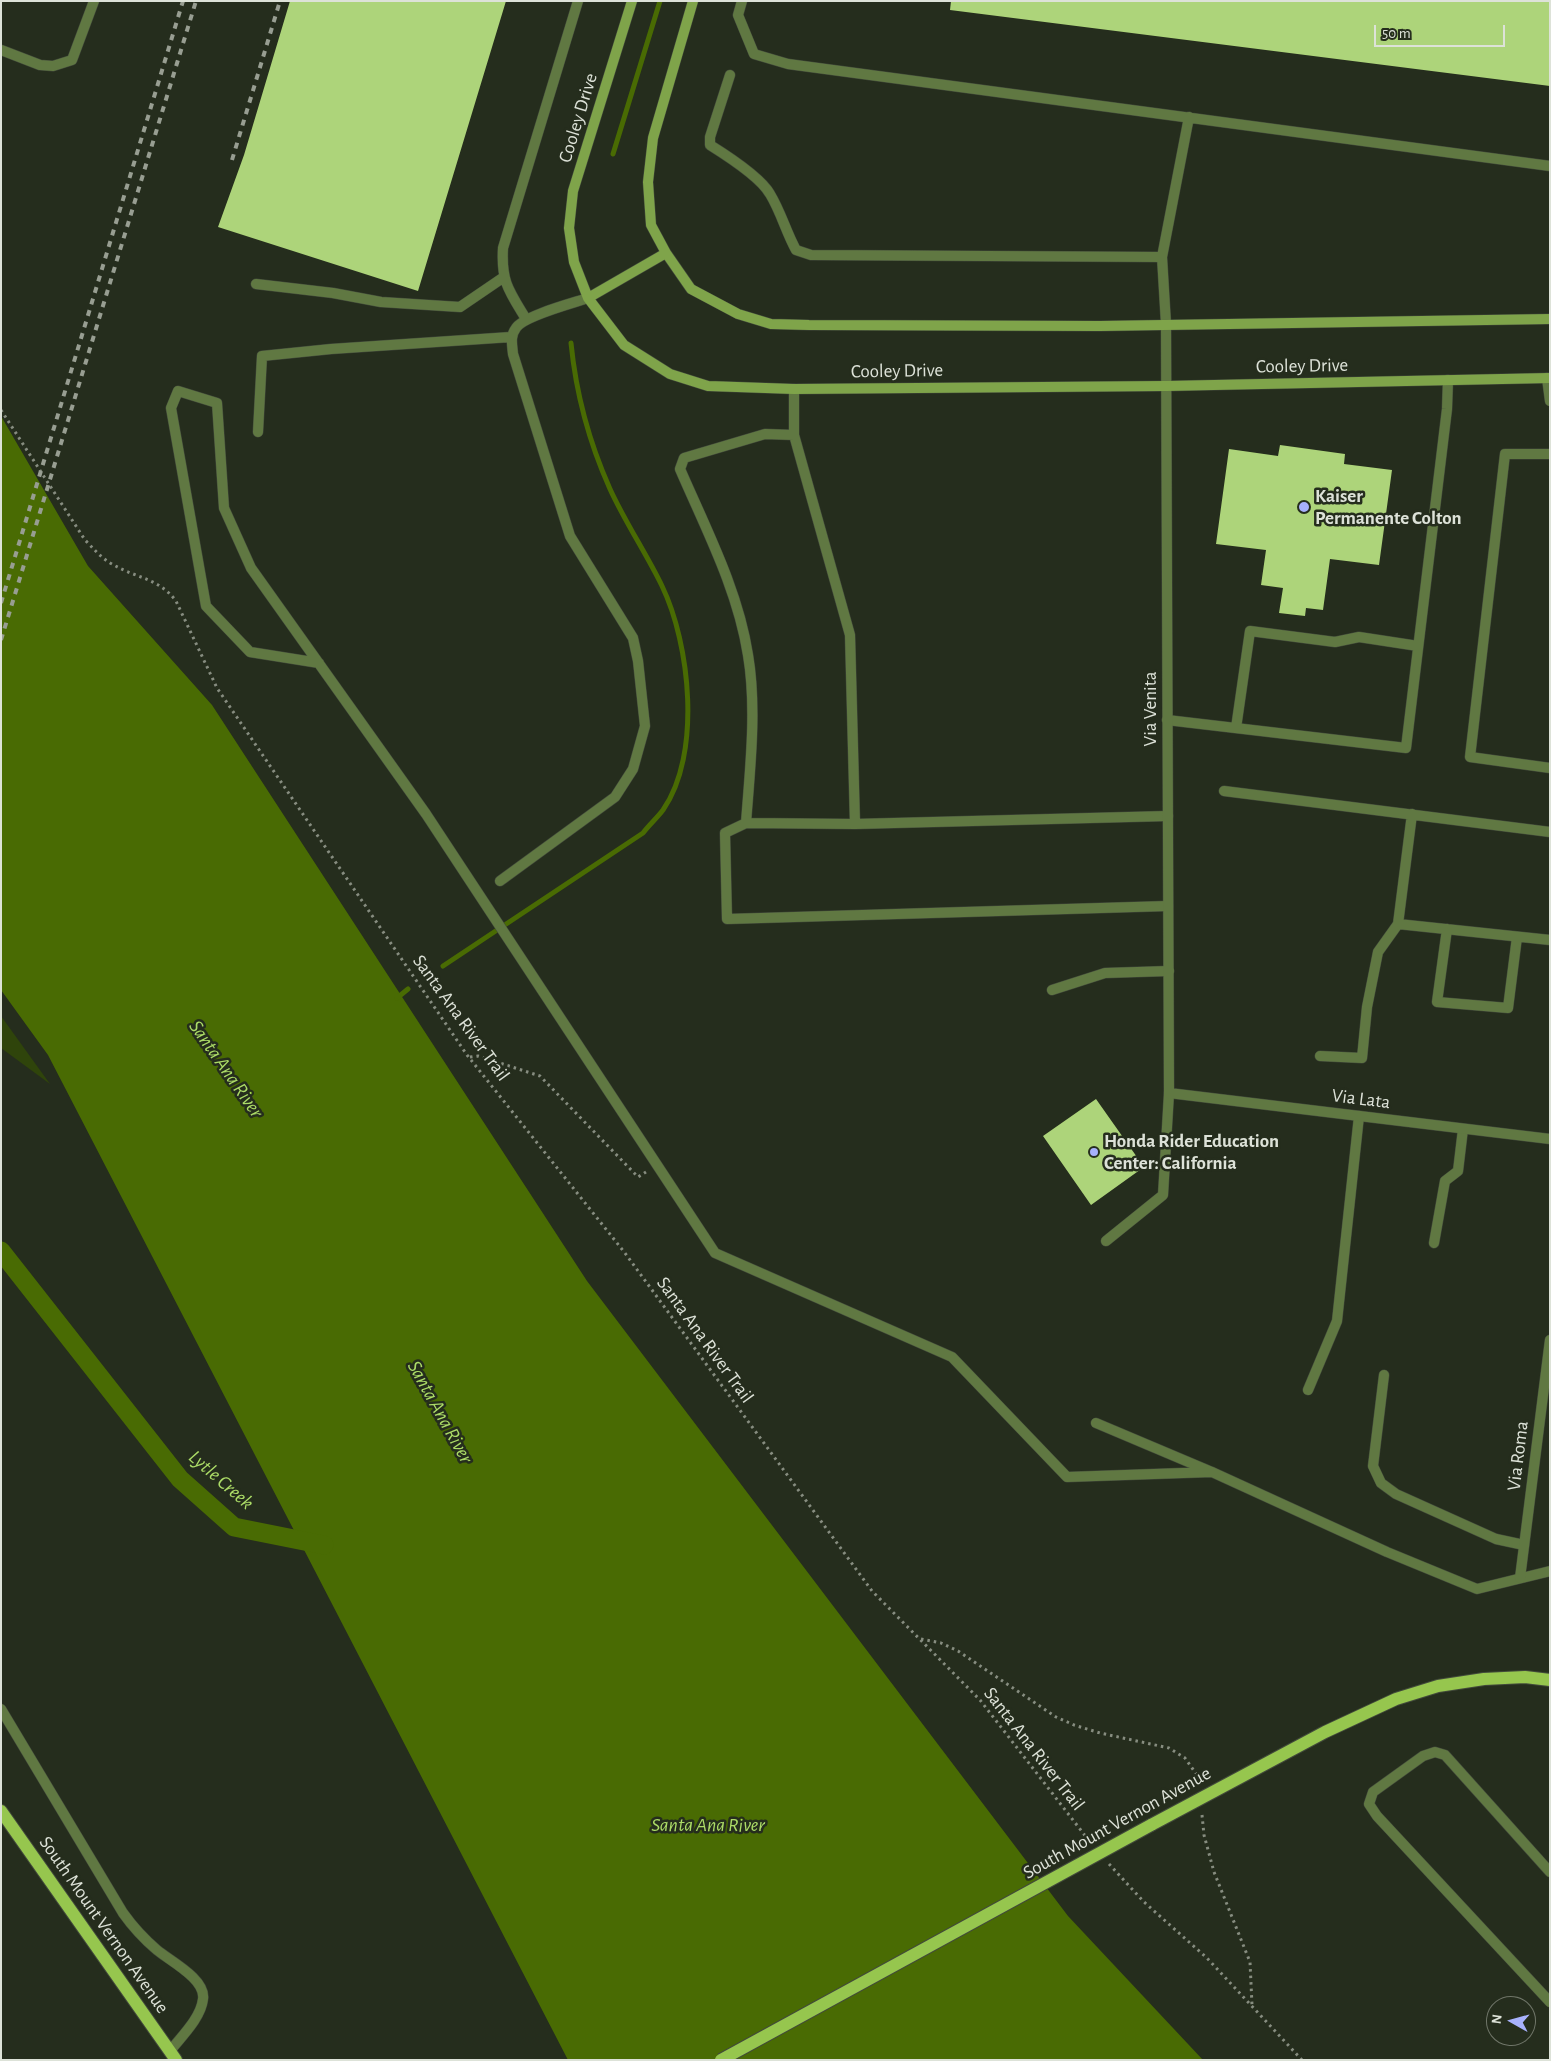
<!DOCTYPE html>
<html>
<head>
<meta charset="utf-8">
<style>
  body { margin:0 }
  #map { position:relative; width:1551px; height:2061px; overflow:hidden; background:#252d1d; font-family:"Alegreya Sans",sans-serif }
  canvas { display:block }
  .frame { position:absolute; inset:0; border:2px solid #dde2d8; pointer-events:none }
  .north { position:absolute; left:1486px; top:1996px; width:50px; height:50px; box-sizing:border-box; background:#252d1d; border:1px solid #6f7568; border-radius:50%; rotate:277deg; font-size:14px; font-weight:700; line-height:20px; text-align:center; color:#dde2d8 }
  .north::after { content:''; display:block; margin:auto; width:18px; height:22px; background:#a7b1fc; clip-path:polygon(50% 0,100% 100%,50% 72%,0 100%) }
  .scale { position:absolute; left:1374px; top:25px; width:131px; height:22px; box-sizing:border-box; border:2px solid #dde2d8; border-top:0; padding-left:6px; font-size:15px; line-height:18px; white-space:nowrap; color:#dde2d8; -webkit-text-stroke:4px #252d1d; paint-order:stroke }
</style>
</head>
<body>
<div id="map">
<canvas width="1551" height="2061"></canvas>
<div class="frame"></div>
<div class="north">N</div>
<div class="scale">50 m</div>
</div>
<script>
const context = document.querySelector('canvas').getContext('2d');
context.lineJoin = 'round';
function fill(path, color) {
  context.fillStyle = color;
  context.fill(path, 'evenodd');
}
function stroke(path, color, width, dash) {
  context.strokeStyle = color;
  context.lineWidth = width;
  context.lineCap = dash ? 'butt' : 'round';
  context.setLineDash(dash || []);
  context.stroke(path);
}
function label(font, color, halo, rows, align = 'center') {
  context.font = font + ' "Alegreya Sans",sans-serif';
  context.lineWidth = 5;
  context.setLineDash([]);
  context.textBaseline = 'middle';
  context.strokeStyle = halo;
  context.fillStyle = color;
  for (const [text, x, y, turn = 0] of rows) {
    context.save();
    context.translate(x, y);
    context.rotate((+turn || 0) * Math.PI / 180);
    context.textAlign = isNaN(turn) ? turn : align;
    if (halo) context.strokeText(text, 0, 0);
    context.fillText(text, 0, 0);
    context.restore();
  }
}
fill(new Path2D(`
  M1,1016L50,1084L1,1048Z`), '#2f440b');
fill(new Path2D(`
  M1,416L88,566L212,705L587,1281L1068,1916L1203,2060H568L48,1055L1,990Z`), '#496b03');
stroke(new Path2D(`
  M613,154L660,1
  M443,966L643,833C649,825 657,818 663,810C702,754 690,644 662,586C646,553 625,522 610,489C589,442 576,394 571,343
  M397,998L408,989`), '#496b03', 5);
stroke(new Path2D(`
  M1,1251L180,1479L234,1527L324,1545`), '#496b03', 19);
fill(new Path2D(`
  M290,1H506L418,291L218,227L244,155Z
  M951,1H1550V86L950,10Z
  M1280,445L1345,454L1344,464L1392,470L1379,565L1330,559L1323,610L1306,608L1305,616L1279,613L1283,588L1261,585L1266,550L1216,544L1229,449L1278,456Z
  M1096,1099L1144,1167L1091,1205L1043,1136Z`), '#add47a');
const lane = new Path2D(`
  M742,1L738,15L754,54L788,64L1550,166
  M1,50L40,65L53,66L72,60L94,1
  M730,75L710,137V145C726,155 761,178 770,194C781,212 786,232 796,250L811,255L1162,257
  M256,284L333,293L381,302L460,307L504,277
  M526,319C509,291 501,282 503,248L578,1
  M1166,324L1162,257L1189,117
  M1547,378L1550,401
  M794,389V435L765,434L684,458L680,469C706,529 738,590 748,655C757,708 750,769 746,823L725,833L727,919L1168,906
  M258,432L262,356L331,349L511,337
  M794,435L850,635L855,824
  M1550,454H1505L1470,757L1550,768
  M319,663L250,652L206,606L171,408L178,391L217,403L224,508L251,568L426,814L715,1253L952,1357L1067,1477L1212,1472
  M1167,720L1406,748L1447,409L1448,380
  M1236,728L1250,631L1335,642L1359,637L1418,646
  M1224,791L1550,832
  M746,823L855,824L1168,816
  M500,881L615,797L633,769L645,726L638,661L633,638L570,536L513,354C512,344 510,336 516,328C523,316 573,303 588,298
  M1398,924L1412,814
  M1447,929L1437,1002L1508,1008L1517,937
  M1052,990L1105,973L1169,971
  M1320,1056L1362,1058L1367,1007L1378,952L1398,924L1550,940
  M1106,1241L1163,1195L1169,1093
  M1434,1243L1445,1181L1458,1171L1463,1129
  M1384,1375L1373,1466L1381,1483L1396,1494L1496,1539L1524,1545
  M1308,1390L1337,1321L1359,1116
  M1096,1423L1212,1472L1387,1552L1477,1589L1550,1571
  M1,1709L123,1913C133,1927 144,1939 157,1950C170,1961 206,1979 203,1999C201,2018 181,2037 170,2051
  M1550,1872L1445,1755L1435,1752L1423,1756L1373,1792L1369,1804L1377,1816L1550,2002`);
const street = new Path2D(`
  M1166,324L1169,1093L1550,1139
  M1520,1578L1550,1340`);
const secondary = new Path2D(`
  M632,1L573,191L569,228L574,262L588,298L624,345L670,374L708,386L794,389L1166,386L1550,378
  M693,1L653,138L648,182L651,225L666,253L691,289L738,314L771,324L809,325L1100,326L1550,319
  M588,298L666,253`);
const primary = new Path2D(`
  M1,1811L176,2060
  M1151,1825L1325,1732L1396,1699L1438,1686L1484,1679L1525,1677L1550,1680`);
stroke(lane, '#424a3b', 11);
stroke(street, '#424a3b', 11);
stroke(secondary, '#424a3b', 11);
stroke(primary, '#424a3b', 14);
stroke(new Path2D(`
  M1,410L85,540C94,549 101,558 112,564C135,578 159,578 176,601L217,688L467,1055L625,1253L872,1591L980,1700L1090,1842
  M470,1057L478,1056L540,1076L638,1177L646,1172
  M921,1639L941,1643L958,1651L1056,1717L1074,1725L1100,1733L1169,1748L1185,1758L1199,1778V1783
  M1202,1815L1204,1835L1214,1872L1250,1962L1252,2005
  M1109,1864L1144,1902L1207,1958L1302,2060`), '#878d80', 3, [2.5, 4]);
stroke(lane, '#607842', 10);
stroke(street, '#607842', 10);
stroke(secondary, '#7fa44a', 10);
stroke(primary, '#96c64e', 12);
stroke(new Path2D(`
  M232,160L280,1
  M1,603L183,1
  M1,640L196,1`), '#989e92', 4, [6, 6]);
const primaryBridge = new Path2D(`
  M721,2060L1151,1825`);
stroke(primaryBridge, '#424a3b', 14, []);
stroke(primaryBridge, '#96c64e', 12);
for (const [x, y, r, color] of [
  [1304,507,6,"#a7b1fc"],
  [1094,1152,5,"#a7b1fc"]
]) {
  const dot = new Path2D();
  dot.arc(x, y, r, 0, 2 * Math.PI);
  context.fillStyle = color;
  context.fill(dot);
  stroke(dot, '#252d1d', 2);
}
label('19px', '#dde2d8', '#252d1d', [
  ["Cooley Drive",578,118,-73],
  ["Cooley Drive",1302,366,-1],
  ["Cooley Drive",897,371,-1],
  ["Via Venita",1150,709,-90],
  ["Santa Ana River Trail",461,1018,54],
  ["Via Lata",1361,1099,7],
  ["Santa Ana River Trail",705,1340,54],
  ["Via Roma",1518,1456,-83],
  ["Santa Ana River Trail",1034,1749,52],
  ["South Mount Vernon Avenue",1117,1823,-29],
  ["South Mount Vernon Avenue",104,1925,55]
]);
label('bold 19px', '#dde2d8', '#252d1d', [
  ["Kaiser",1315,496],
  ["Permanente Colton",1315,518],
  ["Honda Rider Education",1104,1141],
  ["Center: California",1104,1163]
], 'left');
label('italic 20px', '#acdc67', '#252d1d', [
  ["Santa Ana River",226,1069,55],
  ["Santa Ana River",440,1412,61],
  ["Lytle Creek",221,1480,41],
  ["Santa Ana River",708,1825]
]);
</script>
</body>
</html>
